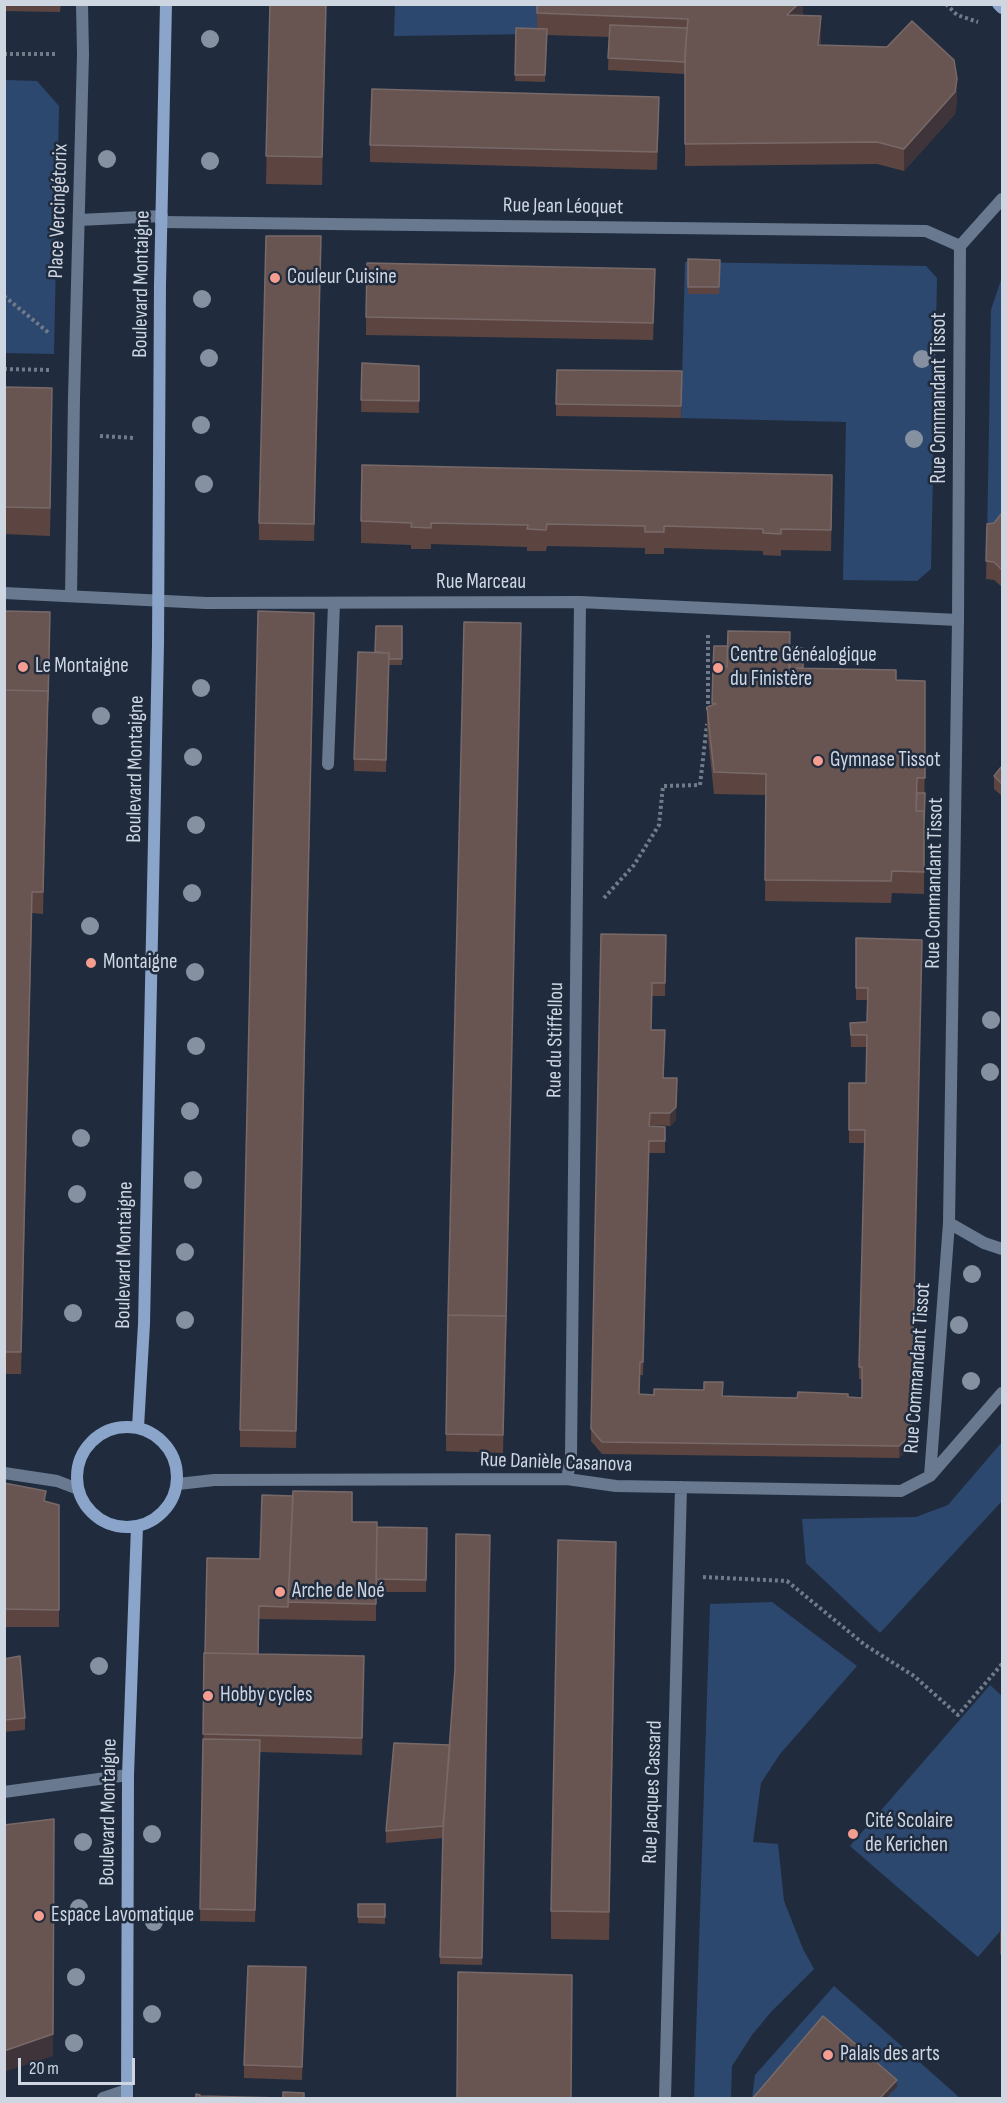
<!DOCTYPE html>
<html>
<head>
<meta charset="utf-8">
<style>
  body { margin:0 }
  #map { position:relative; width:1007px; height:2103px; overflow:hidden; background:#202c3e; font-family:"Sofia Sans Condensed",sans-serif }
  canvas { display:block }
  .frame { position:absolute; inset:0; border:6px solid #ced6e2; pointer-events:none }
  .scale { position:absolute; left:18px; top:2058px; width:117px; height:27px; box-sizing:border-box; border:3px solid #ced6e2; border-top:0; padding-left:8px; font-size:18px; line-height:21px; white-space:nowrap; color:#ced6e2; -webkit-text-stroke:4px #202c3e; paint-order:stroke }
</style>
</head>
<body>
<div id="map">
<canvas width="1007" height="2103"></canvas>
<div class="frame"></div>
<div class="scale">20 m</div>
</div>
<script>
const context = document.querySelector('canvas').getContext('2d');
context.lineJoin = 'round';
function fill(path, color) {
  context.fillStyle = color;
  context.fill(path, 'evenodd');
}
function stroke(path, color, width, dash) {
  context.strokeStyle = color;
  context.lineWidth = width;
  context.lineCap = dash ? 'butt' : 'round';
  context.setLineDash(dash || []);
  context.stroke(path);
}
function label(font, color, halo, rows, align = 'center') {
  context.font = font + ' "Sofia Sans Condensed",sans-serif';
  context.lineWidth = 5;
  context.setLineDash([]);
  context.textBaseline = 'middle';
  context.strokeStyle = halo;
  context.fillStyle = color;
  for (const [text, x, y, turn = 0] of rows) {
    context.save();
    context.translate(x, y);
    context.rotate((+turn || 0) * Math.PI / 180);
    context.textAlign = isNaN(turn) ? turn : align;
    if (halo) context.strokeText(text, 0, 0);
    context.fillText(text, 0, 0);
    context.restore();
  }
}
fill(new Path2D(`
  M395,5H538L537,34L394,36Z
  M5,80L37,81L59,106L54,354L5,353Z
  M685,262L926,266L937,278L931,569L917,581L843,580L846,422L681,418Z
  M1002,277V531L987,542L991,310Z
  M1002,1442V1501L880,1633L806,1563L802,1519L916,1517L948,1505Z
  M772,1602L857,1666L780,1754L761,1783L753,1842L778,1844L784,1901L803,1949L814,1969L771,2012L752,2035L732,2066L731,2098H694L710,1604Z
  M990,1685L1002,1696V1929L978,1957L850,1846Z
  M834,1986L960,2098H886L896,2087L752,2098L755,2075Z`), '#2d486f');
stroke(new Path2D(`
  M946,4L957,15L978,22
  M4,54H58
  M4,296L49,333
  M4,369L49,370
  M100,436L135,438
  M708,710V634
  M604,898L634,865L659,825L663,786L700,785L707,724
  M703,1577L787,1581L865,1645L914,1676L958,1715L1002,1664`), '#717b8a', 4, [3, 3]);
stroke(new Path2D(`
  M79,220L162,216
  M71,596L74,398L83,54L82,4
  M328,764L334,603`), '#687990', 12);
stroke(new Path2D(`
  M161,222L926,231L960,246
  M4,593L206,603L580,602L958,620
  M949,1223L984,1243L1002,1249
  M4,1473L57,1481L78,1489
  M930,1476L949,1223L958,620L960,246L1002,199
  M567,1479L571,1456L580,602
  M178,1484L214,1480L567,1479L616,1486L901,1491L930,1476L1002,1393
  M4,1792L128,1775
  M103,2098L127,2090
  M665,2098L681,1487`), '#687990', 12);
stroke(new Path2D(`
  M998,4L1002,8
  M138,1427L144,1324L158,645L160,284L166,4
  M77 1477a50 50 0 1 1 100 0a50 50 0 1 1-100 0Z
  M127,2098L128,1775L137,1526`), '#8aa4ca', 12);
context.fillStyle = '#8590a0';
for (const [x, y] of [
  [210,39],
  [107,159],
  [210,161],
  [202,299],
  [209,358],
  [922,359],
  [201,425],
  [914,439],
  [204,484],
  [201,688],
  [101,716],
  [193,757],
  [196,825],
  [192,893],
  [90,926],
  [195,972],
  [991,1020],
  [196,1046],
  [990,1072],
  [190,1111],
  [81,1138],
  [193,1180],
  [77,1194],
  [185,1252],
  [972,1274],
  [73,1313],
  [185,1320],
  [959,1325],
  [971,1381],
  [99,1666],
  [152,1834],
  [83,1842],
  [79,1908],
  [154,1922],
  [76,1977],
  [152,2014],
  [74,2043]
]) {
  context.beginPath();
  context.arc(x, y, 9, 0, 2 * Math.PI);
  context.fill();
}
fill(new Path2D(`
  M4,4H61L60,12L4,11Z
  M270,4H326L322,185L266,184Z
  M537,4H803V16L821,38V45L957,101L955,114L904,171L877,164L685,166V74L608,70L609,37L547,35L545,82L515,81L516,28H537Z
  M659,114L657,170L370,162V145Z
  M321,254L314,541L259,540V523Z
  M688,259L720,260L719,294H688Z
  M655,286L653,340L366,335V317Z
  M362,363L419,366V413L361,412Z
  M682,371L681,418L556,416V404Z
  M4,387L52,416L50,536L4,534Z
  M832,496L831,551L781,550V556L763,555V551L664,548V554H645V548L547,546L546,551H527V547L431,544V549H411V545L361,543V521Z
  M1002,513V587L994,580L986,579L987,524L994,523Z
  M4,611L48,713L43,914L32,913L21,1374H4Z
  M521,623L503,1453L446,1451V1434Z
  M402,626V665H389L386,772L354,771V759L375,652Z
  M314,630L296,1448L240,1447V1430Z
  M790,647L803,668L896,680L925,681L924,894L892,893L891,903L765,901L766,795L714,794L707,729V707L712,705L713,666Z
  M1002,766V796L994,789V776Z
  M601,934L666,935L665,996H652L651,1030L665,1042L663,1078L676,1120L670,1126L650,1125V1126L665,1127V1153H649L643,1375H640L639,1395L797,1398H862V1379H859V1367L865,1143H849V1083H866L867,1047H851L850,1023L867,1022V1000H856V938L922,940L911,1447L899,1458L602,1454L591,1441Z
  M4,1483L46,1501L59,1505V1627H4Z
  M352,1522L377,1527L427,1528L426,1592H376V1621L259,1619L258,1654L364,1656L362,1755L260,1752L255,1922L200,1921L207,1558L260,1559Z
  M490,1535L482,1965L440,1964L443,1838L386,1843V1831L449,1745Z
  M616,1570L609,1940L551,1939V1911Z
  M4,1659L25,1718V1730L4,1732Z
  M358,1904H385V1924L358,1923Z
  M1002,1929V1956L1000,1954V1932Z
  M306,1979L302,2080L244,2078V2065Z`), '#5c4541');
fill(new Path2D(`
  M326,4L322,185V157Z
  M798,4H803V21L787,15Z
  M821,16V38L818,67V45Z
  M957,79V101L955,114L904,171V149Z
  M659,97V114L657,170V152Z
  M832,475V496L831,551V530Z
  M50,612L48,713L43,914V892Z
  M32,892V913L21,1374V1352Z
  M922,952L911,1447L899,1458V1446Z
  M677,1078L676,1120L670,1126V1113Z
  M616,1542V1570L609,1940V1912Z
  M54,1840L53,2056L4,2072V2051Z
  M897,2080V2087L886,2098H880Z`), '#3f3439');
const building = new Path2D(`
  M270,4H326L322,157L266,156Z
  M537,4H798L787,15L821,16L818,45L887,47L912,21L954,60L957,79L955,92L904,149L877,142L685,144V53L688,19L537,13Z
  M610,25L687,28L685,62L608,58Z
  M516,28L547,29L545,75H515Z
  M372,89L659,97L657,152L370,145Z
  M266,236H321L314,524L259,523Z
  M688,259L720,260L719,287H688Z
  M367,263L655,269L653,323L366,317Z
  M362,363L419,366V401L361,400Z
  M557,370L682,371L681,406L556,404Z
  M4,387L52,388L50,508L4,507Z
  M362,465L832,475L831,530L781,529V534L763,533V529L664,526V532H645V526L547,524L546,530L527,529L528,525L431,523V528L411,527L412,523L361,521Z
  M1002,513V570L994,562L986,561L987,524L994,523Z
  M4,611L50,612L48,701V691L4,690Z
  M258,611L314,613L296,1431L240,1430Z
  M464,622L521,623L506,1321V1316L448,1315Z
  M376,626H402V659H389V653L375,652Z
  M728,631L790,632L789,668L896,670V680L925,681V778H917L916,811H924V872L892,871L891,881L765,880L766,774L714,772L707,707L716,704L712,703L713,666L727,667Z
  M714,646H728L727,667L713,666Z
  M790,647L803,648V668H790Z
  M358,652L389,653L386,760L354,759Z
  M4,690L48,691L43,892H32L21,1352H4Z
  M1002,766V784L994,776Z
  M917,793H925L924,826V811H916Z
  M601,934L666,935L665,983H652L651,1030H665L663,1078H677L676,1107L670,1113H650L649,1126L665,1127V1141H649L643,1362H640L639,1394L654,1395V1389L704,1390V1382H723L722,1396L752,1397L797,1398L798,1392L848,1394V1397L862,1398V1367H859L865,1130H849V1083H866L867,1035H851L850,1023L867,1022L868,988H856V938L922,940L911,1435L899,1446L602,1442L591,1429Z
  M448,1315L506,1316L503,1435L446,1434Z
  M4,1483L46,1491L44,1501L59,1505V1610L4,1609Z
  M293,1491L352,1492V1522H377L376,1604L288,1602Z
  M262,1495L293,1496L288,1607L259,1606L258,1654L205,1653L207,1558L260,1559Z
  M377,1527L427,1528L426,1580L376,1579Z
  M456,1534L490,1535L482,1958L440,1957L443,1832L455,1669Z
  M558,1540L616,1542L609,1912L551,1911Z
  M204,1653L364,1656L362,1738L203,1734Z
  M20,1656L25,1718L4,1720V1659Z
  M203,1739L260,1740L255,1910L200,1909Z
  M394,1743L450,1745L443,1826L386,1831Z
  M54,1819L53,2034L4,2051V1825Z
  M358,1904H385V1917H358Z
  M248,1966L306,1967L302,2067L244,2065Z
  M458,1972L572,1975L571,2098H457Z
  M823,2016L897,2080L880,2098H753Z
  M283,2092L304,2093V2098H318H196V2094L200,2095V2096L283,2098Z`);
fill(building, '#685552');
stroke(building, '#786969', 1.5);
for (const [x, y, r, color] of [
  [275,278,6,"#f59d8e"],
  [23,667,6,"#f59d8e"],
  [718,668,6,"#f59d8e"],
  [818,761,6,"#f59d8e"],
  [91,963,6,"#f59d8e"],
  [280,1592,6,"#f59d8e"],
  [208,1696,6,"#f59d8e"],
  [853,1834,6,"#f59d8e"],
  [39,1916,6,"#f59d8e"],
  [828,2055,6,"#f59d8e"]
]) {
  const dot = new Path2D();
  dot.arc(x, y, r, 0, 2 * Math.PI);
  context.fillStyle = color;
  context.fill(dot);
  stroke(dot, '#202c3e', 2);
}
label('21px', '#ced6e2', '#202c3e', [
  ["Rue Jean Léoquet",563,207,1],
  ["Place Vercingétorix",59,211,-88],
  ["Boulevard Montaigne",142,284,-89],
  ["Rue Commandant Tissot",940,398,-90],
  ["Rue Marceau",481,583],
  ["Boulevard Montaigne",136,769,-89],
  ["Rue Commandant Tissot",935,883,-89],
  ["Rue du Stiffellou",556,1040,-89],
  ["Boulevard Montaigne",125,1255,-89],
  ["Rue Commandant Tissot",918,1368,-86],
  ["Rue Danièle Casanova",556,1463,2],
  ["Rue Jacques Cassard",653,1792,-88],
  ["Boulevard Montaigne",109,1812,-89]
]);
label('21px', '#ced6e2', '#202c3e', [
  ["Couleur Cuisine",287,278],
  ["Centre Généalogique",730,656],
  ["du Finistère",730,680],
  ["Le Montaigne",35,667],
  ["Gymnase Tissot",830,761],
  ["Montaigne",103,963],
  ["Arche de Noé",292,1592],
  ["Hobby cycles",220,1696],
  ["Cité Scolaire",865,1822],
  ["de Kerichen",865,1846],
  ["Espace Lavomatique",51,1916],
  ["Palais des arts",840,2055]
], 'left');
</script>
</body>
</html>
